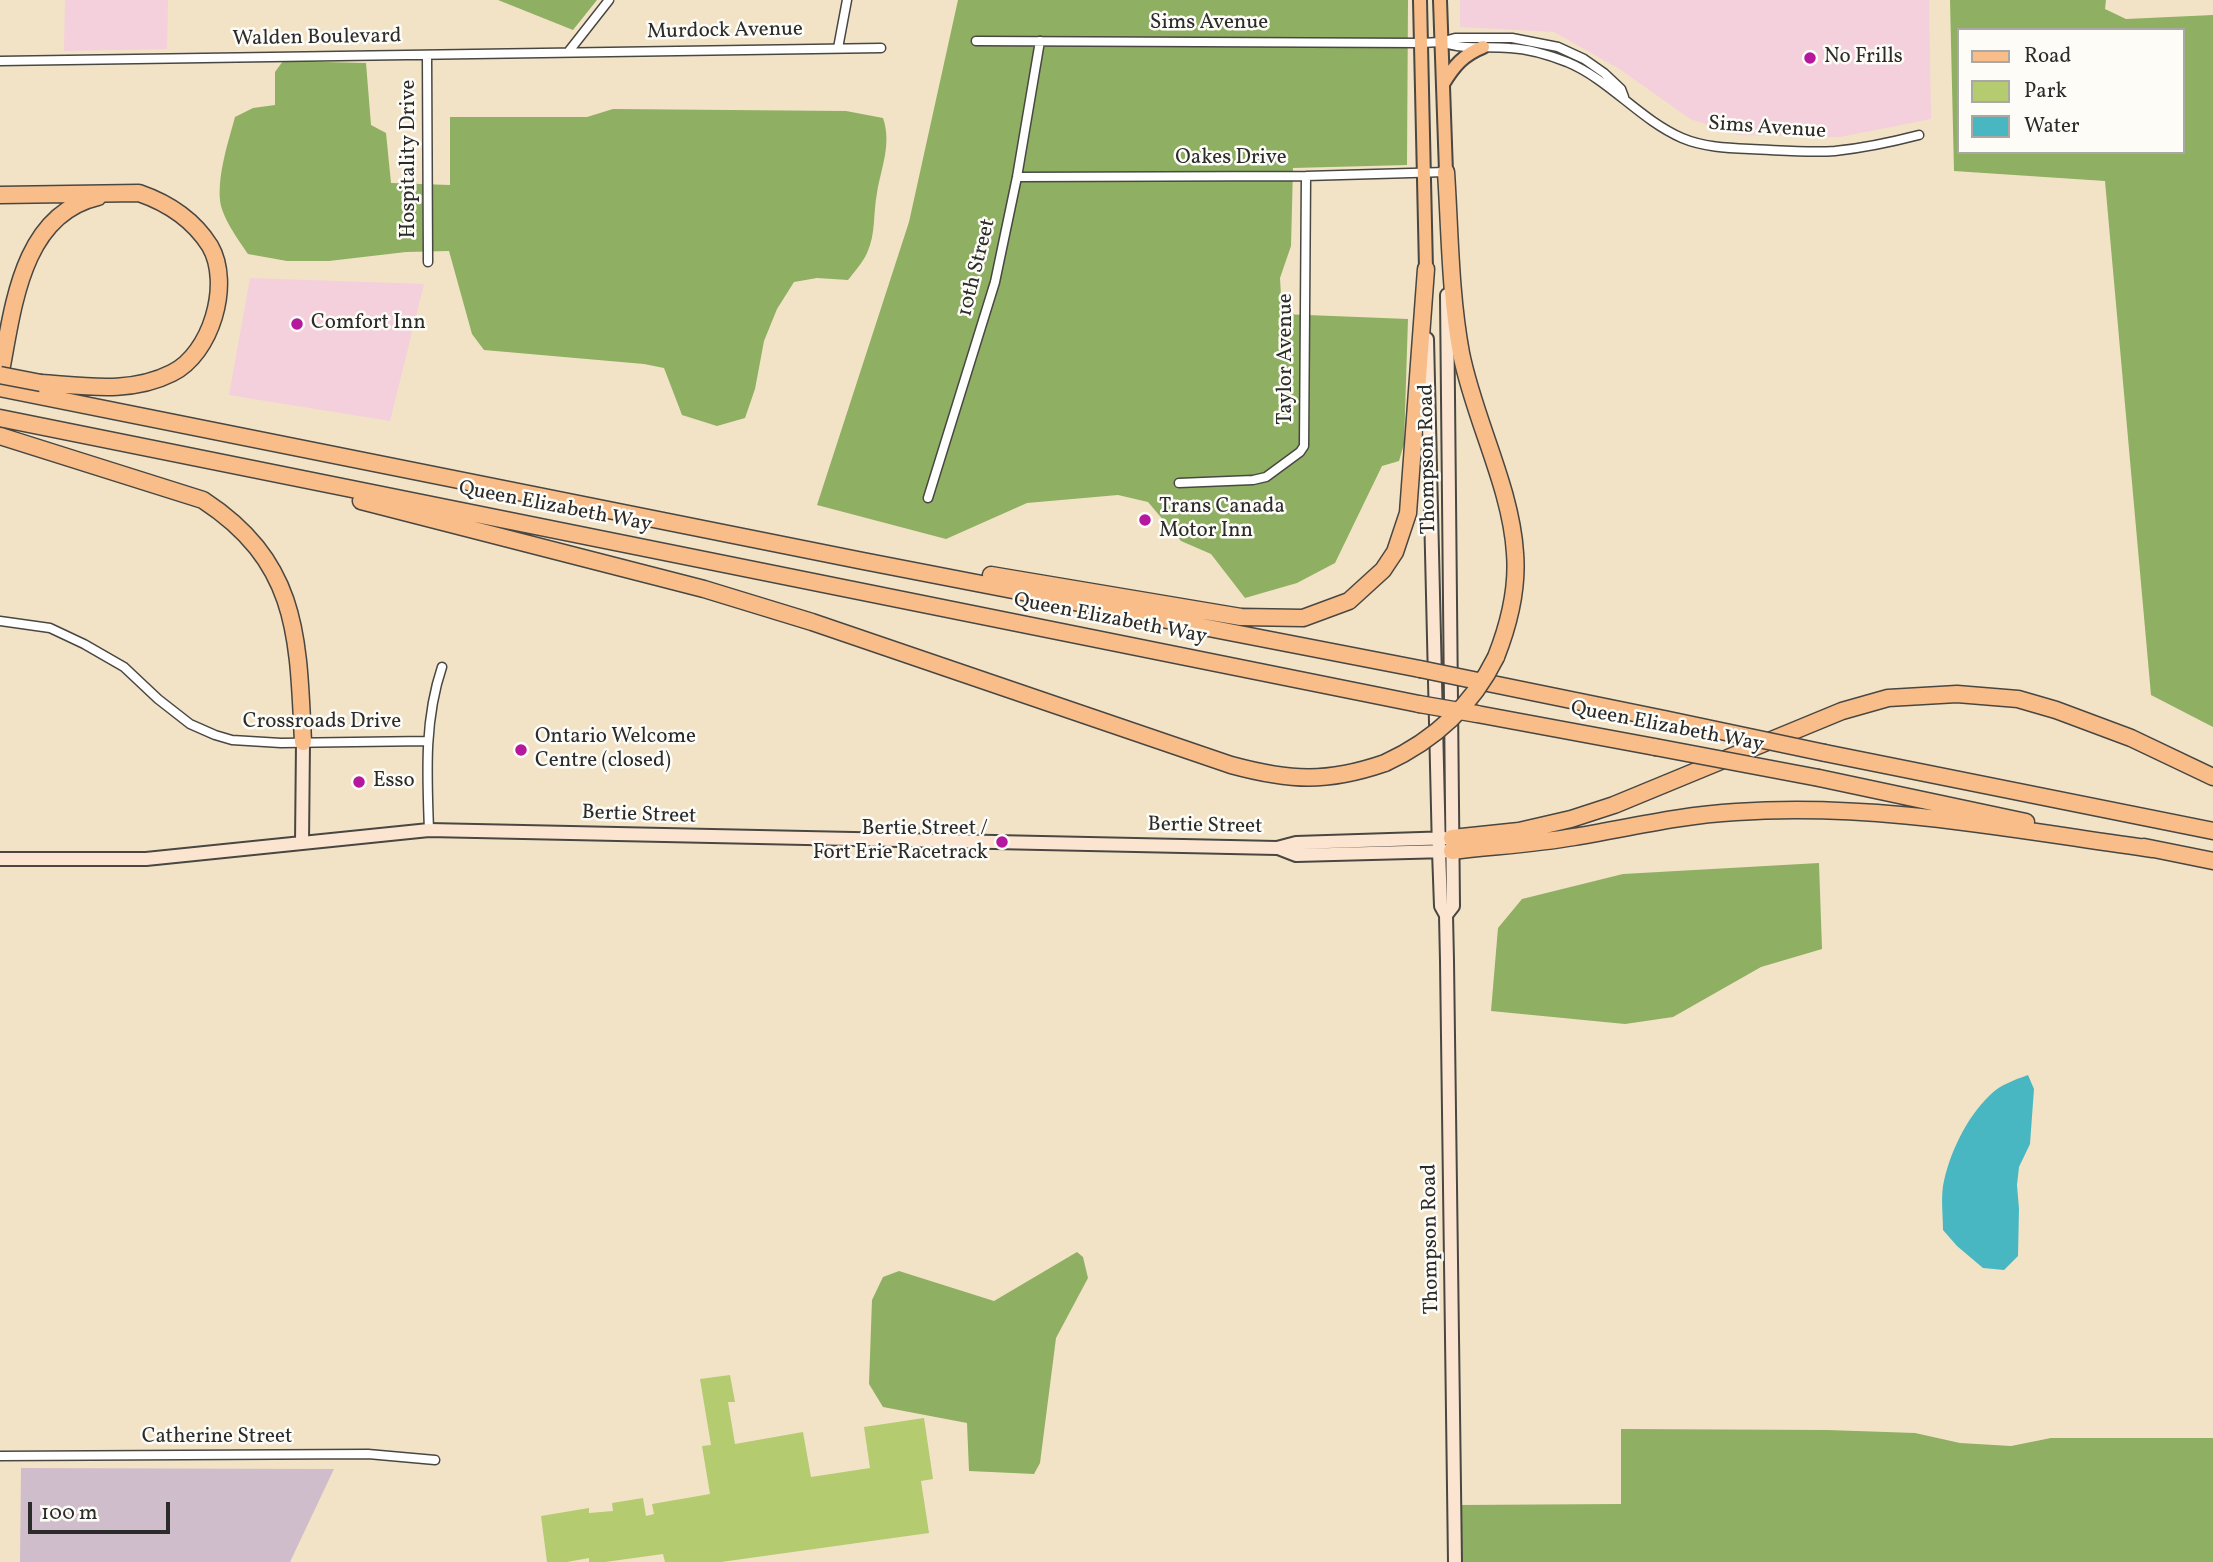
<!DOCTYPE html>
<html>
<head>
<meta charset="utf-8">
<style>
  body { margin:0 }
  #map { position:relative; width:2213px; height:1562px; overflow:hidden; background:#f2e3c7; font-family:Vollkorn,serif }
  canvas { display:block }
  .legend { position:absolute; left:1957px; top:28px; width:228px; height:126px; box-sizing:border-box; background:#fdfcf7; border:2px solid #a9a8a5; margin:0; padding:9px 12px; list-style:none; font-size:21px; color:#2b2b2b }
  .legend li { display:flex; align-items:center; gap:14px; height:35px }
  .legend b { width:35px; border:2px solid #a9a8a5 }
  .scale { position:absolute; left:28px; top:1502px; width:142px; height:32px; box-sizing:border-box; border:4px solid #2b2b2b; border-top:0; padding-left:9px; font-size:21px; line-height:24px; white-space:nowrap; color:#2b2b2b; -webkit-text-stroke:5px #fdfcf7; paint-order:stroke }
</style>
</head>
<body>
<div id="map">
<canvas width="2213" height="1562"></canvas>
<ul class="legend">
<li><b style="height:9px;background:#f8bd89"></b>Road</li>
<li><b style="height:19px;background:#b4cb70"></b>Park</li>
<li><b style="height:19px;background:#49b7c1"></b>Water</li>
</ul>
<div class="scale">100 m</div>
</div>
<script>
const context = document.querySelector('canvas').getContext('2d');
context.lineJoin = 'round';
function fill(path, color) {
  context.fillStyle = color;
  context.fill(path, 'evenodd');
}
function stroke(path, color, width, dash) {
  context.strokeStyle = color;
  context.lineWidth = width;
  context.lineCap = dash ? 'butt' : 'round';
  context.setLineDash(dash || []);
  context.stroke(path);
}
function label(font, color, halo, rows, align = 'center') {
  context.font = font + ' Vollkorn,serif';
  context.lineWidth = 5;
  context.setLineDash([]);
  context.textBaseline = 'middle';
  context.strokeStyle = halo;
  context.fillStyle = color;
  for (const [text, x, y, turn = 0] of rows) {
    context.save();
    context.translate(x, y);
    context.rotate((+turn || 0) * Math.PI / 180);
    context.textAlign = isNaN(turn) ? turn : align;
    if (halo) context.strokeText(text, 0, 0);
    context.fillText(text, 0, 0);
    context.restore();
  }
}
fill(new Path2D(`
  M65,0H168L167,49L64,51Z
  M1460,0H1929L1931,119L1840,137L1738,135L1690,119L1621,70L1554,32L1460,27Z
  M250,278L424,284L390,421L229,395Z`), '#f4cfdc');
fill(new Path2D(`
  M21,1468L334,1469L290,1562H20Z`), '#d0bdcc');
fill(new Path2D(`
  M730,1375L735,1402H728L735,1444L803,1432L811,1477L870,1468L864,1427L924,1418L933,1479L921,1481L929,1533L721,1562H665L663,1554L605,1562H589V1558L567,1562H547L541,1516L589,1508V1513L613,1511L612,1503L643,1498L646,1516L654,1514L652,1504L710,1494L702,1446L711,1445L700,1379Z`), '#b4cb70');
fill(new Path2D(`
  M498,0H597L573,30Z
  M958,0H1408L1407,165L1293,168L1291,246L1280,278L1282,314L1408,319L1404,444L1399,461L1382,466L1335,563L1297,583L1245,598L1211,554L1181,541L1148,502L1118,495L1027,503L946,539L817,505L909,222Z
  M1950,0H2106L2105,9L2126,19L2213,15V727L2151,695L2105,181L1954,171ZM1959,30H2183V152H1959Z
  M283,61L366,63L371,125L386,133L391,183L450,185V117H587L613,109L846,111L883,118C892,144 881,168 877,193C873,213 876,234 867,253C863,262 855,271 848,280L817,278L794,282L777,309L764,341L755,389L745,418L717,426L682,415L664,368L644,364L484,350L472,334L449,251L406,252L329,261H287L248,254C239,241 221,216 220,200C218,173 228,143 235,117L253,108L275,105V72Z
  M1819,863L1822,949L1761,967L1673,1017L1625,1024L1491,1011L1498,928L1522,899L1623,874Z
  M1077,1252L1083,1257L1088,1278L1056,1338L1040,1463L1034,1474L969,1471L967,1423L883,1407L869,1384L872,1300L883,1277L899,1271L994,1301Z
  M1621,1429L1827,1430L1915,1433L1960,1443L2011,1446L2051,1438H2213V1562H1461L1460,1505L1621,1504Z`), '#8faf62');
fill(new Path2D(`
  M2028,1075L2034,1089L2030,1144L2019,1167L2017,1185L2019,1209L2018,1256L2004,1270L1983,1268L1957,1246L1943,1230C1943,1216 1941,1200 1943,1186C1949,1154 1966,1118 1990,1095C2000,1085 2014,1080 2028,1075Z`), '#49b7c1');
const street = new Path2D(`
  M976,41L1421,43L1441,42L1455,38H1512L1558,47L1584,59L1604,73L1621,89L1624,97
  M1441,42C1463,50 1486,46 1510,48C1529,49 1549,55 1567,62C1610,80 1639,119 1682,138C1703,147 1727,148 1750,149C1778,150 1808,153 1835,151C1864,148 1892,142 1919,135
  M838,48L847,0
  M569,51L609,0
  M427,55L428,262
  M0,61L881,48
  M1017,177L1306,176L1446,172
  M1179,483L1253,480L1266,477L1300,452L1304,446L1306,176
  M928,498L995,282L1017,177L1040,41
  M0,621L50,628L84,644L124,667L158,699L190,724L215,735L232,740L281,743L427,741
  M429,830C427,775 424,720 442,667
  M0,1456L368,1454L435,1460`);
const secondary = new Path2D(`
  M1427,339L1439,851L1441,906L1446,915L1447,961L1455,1562
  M302,843L303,742
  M1278,848L1296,855L1447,851
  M0,859H146L429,830L1277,848L1296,843L1452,838
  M1446,915L1453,906L1447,295`);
const primary = new Path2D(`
  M1420,0L1426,269
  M1440,0L1446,172
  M1443,84C1454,66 1463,55 1483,47`);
const highway = new Path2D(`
  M1446,172C1450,232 1450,294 1461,353C1474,419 1511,487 1515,553C1518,589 1509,624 1496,657
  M0,195L139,193C168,203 193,219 210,246C232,284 211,354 172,373C131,394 85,386 41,383
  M0,376C13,311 20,215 98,197
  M0,388L863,561L1420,669
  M0,418L1419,704
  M0,436L203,500C299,563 298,637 303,742
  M361,501L704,589L812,622L1231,765C1290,781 1327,783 1385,763
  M991,575L1241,617L1303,618L1349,601L1383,570L1395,552L1408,513L1426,269
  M1478,681L1664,719
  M1477,714L1655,747
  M1825,753L2213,831
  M1819,778L2026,822
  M1452,838L1519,831L1571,819L1614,805L1842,711L1888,698L1957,694L2018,699L2056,710L2131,738L2213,777
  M2144,847L2213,861
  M1452,851C1493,846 1534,844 1574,837C1627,828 1681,815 1736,812C1876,802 2015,830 2153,849`);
stroke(street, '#494742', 11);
stroke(secondary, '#494742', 16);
stroke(primary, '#494742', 16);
stroke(highway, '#494742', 19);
stroke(street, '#fff', 8);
stroke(secondary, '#fce5d0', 12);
stroke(primary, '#f8bd89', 12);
stroke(highway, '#f8bd89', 16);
const highwayBridge = new Path2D(`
  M0,375L41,383
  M1420,669L1478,681
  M1419,704L1477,714
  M1664,719L1825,753
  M1655,747L1819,778
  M1385,763C1435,740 1472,706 1496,657`);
stroke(highwayBridge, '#494742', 19, []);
stroke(highwayBridge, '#f8bd89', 16);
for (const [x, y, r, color] of [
  [1810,58,7,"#b5179e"],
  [297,324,7,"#b5179e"],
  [1145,520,7,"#b5179e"],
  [521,750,7,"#b5179e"],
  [359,782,7,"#b5179e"],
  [1002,842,7,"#b5179e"]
]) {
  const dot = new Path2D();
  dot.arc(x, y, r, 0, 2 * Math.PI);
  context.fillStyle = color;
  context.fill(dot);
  stroke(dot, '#fdfcf7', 2.5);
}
label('21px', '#2b2b2b', '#fdfcf7', [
  ["Sims Avenue",1209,24],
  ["Murdock Avenue",725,32,-1],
  ["Walden Boulevard",317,39,-1],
  ["Sims Avenue",1767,129,4],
  ["Hospitality Drive",410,159,-90],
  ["Oakes Drive",1231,159],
  ["10th Street",978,268,-76],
  ["Taylor Avenue",1287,359,-90],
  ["Thompson Road",1429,459,-91],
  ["Queen Elizabeth Way",555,508,11],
  ["Queen Elizabeth Way",1110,620,11],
  ["Crossroads Drive",322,723],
  ["Queen Elizabeth Way",1667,728,11],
  ["Bertie Street",639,816,2],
  ["Bertie Street",1205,827,1],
  ["Thompson Road",1432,1239,-91],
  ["Catherine Street",217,1438]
]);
label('21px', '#2b2b2b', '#fdfcf7', [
  ["No Frills",1824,58],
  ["Comfort Inn",311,324],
  ["Trans Canada",1159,508],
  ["Motor Inn",1159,532],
  ["Ontario Welcome",535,738],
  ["Centre (closed)",535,762],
  ["Esso",373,782],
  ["Bertie Street /",988,830,"right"],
  ["Fort Erie Racetrack",988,854,"right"]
], 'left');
</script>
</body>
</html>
